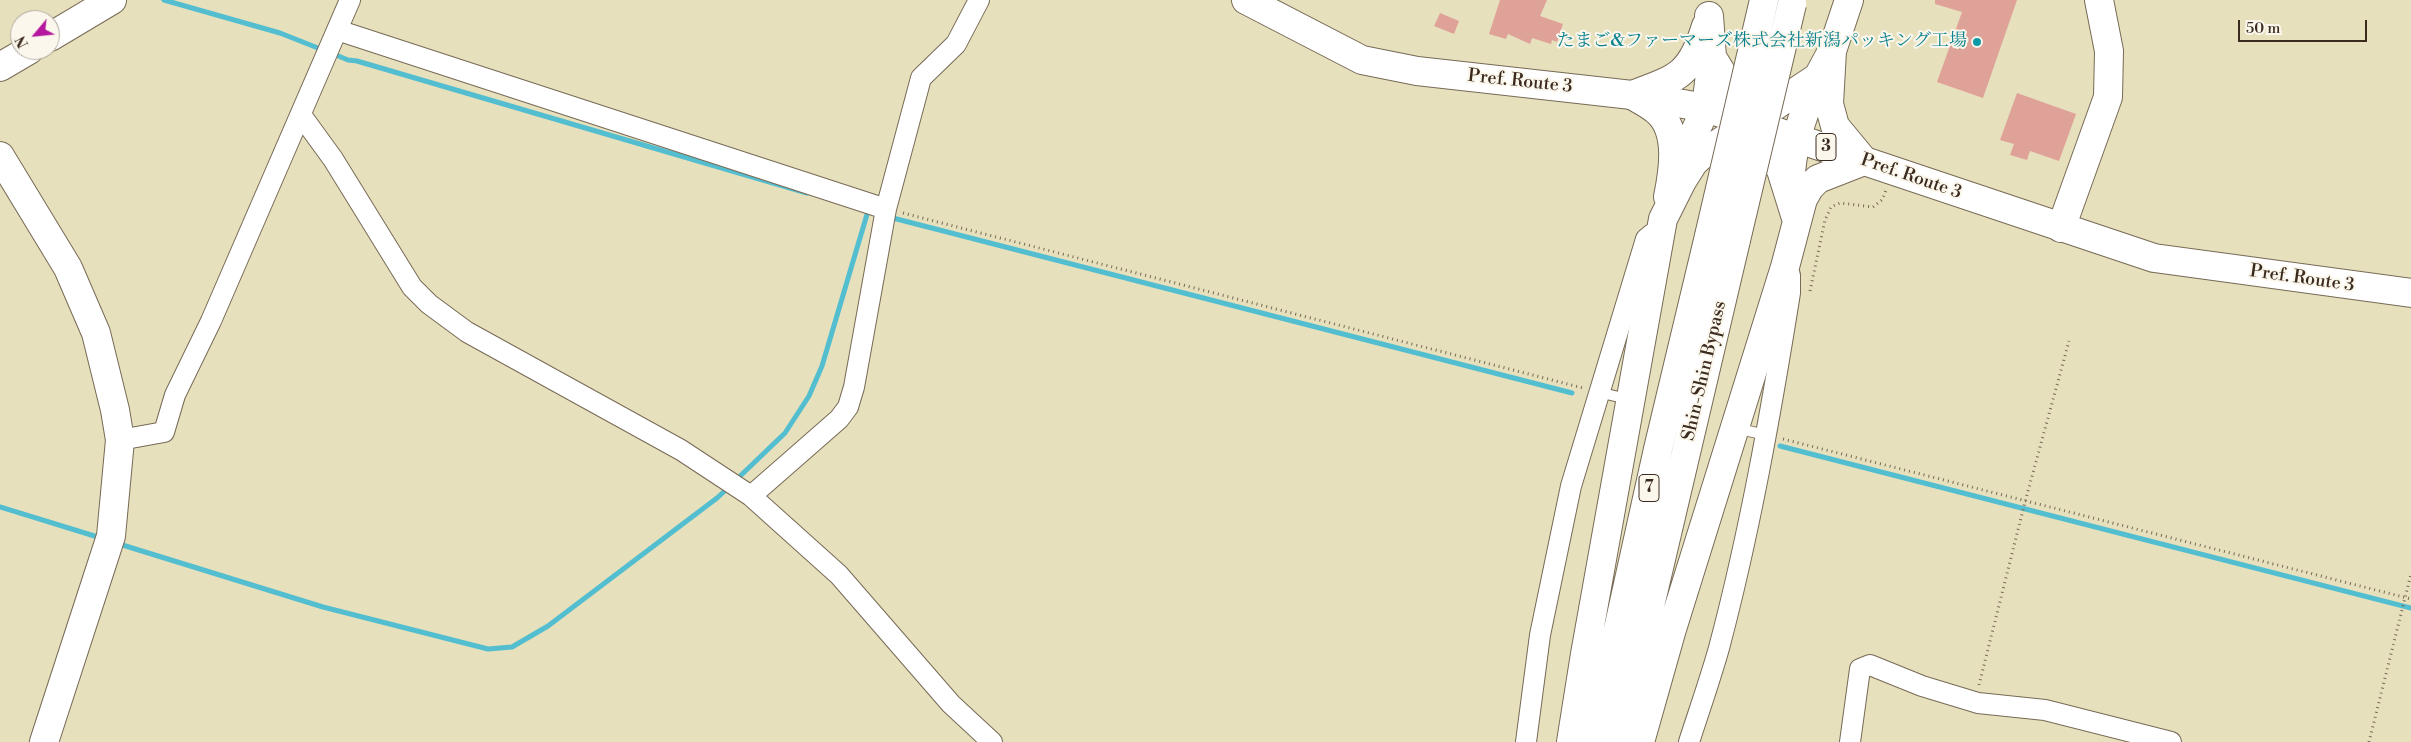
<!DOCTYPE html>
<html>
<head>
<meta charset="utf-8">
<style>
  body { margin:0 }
  #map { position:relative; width:2411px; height:742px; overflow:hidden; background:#e7e0bd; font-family:"Libre Bodoni",serif }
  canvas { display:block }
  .north { position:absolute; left:10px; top:10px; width:50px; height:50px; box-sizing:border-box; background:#fbf7ec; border:1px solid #aea59a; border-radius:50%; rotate:242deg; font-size:14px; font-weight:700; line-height:20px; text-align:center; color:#3b2a1e }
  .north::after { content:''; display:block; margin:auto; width:18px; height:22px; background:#b5179e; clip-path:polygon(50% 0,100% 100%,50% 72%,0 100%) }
  .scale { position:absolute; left:2238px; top:20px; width:129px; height:22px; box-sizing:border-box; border:2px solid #3b2a1e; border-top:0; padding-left:6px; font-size:15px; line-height:18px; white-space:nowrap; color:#3b2a1e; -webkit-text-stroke:4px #fbf7ec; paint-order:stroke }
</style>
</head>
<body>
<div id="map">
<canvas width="2411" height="742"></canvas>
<div class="north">N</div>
<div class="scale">50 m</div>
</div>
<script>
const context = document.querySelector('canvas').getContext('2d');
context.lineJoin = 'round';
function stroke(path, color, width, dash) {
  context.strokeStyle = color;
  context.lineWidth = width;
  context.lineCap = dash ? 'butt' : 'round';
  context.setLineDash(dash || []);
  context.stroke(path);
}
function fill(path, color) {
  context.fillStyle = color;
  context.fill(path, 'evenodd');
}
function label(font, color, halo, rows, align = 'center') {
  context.font = font + ' "Libre Bodoni","Noto Serif JP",serif';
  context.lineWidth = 4;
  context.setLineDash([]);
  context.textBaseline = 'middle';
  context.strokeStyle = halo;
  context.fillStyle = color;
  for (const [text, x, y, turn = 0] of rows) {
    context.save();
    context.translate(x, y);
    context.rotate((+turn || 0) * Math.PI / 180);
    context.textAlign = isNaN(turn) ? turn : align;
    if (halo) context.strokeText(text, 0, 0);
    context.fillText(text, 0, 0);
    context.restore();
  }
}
stroke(new Path2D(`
  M164,0L280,33L323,50
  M331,53L348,60L357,61L807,193
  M889,217L1572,393
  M1780,446L2411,608
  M735,481L785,433L809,396L822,366L868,211
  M0,507L101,538
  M116,543L323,607L488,649L512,647L548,626L717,498L729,487`), '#53becf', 5);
fill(new Path2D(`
  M1500,0H1547L1540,16L1563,24L1557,42L1552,40L1551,44L1532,38L1530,44L1508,34L1506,39L1489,34Z
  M1935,0H2017L1983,98L1937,82L1962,12L1935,4Z
  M1440,13L1459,21L1454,34L1434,26Z
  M2017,93L2076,114L2059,161L2030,151L2027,160L2010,155L2014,144L2000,140Z`), '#dfa298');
const lane = new Path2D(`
  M1598,392L1619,397
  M1744,430L1766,435`);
const street = new Path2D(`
  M337,30L886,209
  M301,115L333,159L412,287L429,304L467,332L681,450L751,496L839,575L951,704L992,742
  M120,440L164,432L175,395L211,321L350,0
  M751,496L839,419L848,407L854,387L886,209L921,78L956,44L979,0
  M1526,742L1540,635L1571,486L1646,239L1652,234L1659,235
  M1689,742C1699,711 1710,680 1719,648C1750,531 1771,412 1790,293V275
  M1850,742L1860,669L1870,665L1922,686L1978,703L2045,710L2171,742`);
const secondary = new Path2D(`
  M50,37L112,0
  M0,67L29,50
  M0,156L68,268L96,333L115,410L120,440L111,536L44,742
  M2061,228L2108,97L2109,51L2099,0`);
const primary = new Path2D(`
  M1246,0L1362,60L1417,71L1632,95L1706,108L2154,258L2411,293`);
const highway = new Path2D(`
  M1709,16L1712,57L1781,170L1796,218
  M1632,95C1640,100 1651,105 1658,112C1680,132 1673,172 1668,197
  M1632,95C1678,78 1691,75 1706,26
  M1677,170L1706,108L1712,57
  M1790,190C1791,144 1802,118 1818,77
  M1571,742L1585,654L1663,219L1682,181L1694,162L1704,153L1818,77L1832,51
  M1593,742L1658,449L1709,236
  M1618,742L1736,240
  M1640,742L1672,629L1785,267L1803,199L1810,187L1818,179L1864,161L1835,126L1829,104L1832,51L1849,0`);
stroke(lane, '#776a56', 12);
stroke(street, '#776a56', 22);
stroke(secondary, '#776a56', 30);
stroke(primary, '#776a56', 30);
stroke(highway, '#776a56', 30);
stroke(new Path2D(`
  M903,213L1583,388
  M1810,291L1825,220L1831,207L1840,203L1873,207L1882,200L1886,190
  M1783,439L2411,599
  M1979,685L2025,502L2069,341
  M2369,742L2411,574`), '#776a56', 3, [1, 4]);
stroke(lane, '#fff', 10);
stroke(street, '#fff', 20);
stroke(secondary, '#fff', 28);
stroke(primary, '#fff', 28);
stroke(highway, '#fff', 28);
const highwayBridge = new Path2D(`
  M1709,236L1764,0
  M1736,240L1792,4`);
stroke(highwayBridge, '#776a56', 30, []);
stroke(highwayBridge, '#fff', 28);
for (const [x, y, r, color] of [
  [1977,42,5,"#0f9aa8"]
]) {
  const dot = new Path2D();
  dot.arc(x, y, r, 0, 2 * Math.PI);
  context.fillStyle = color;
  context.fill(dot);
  stroke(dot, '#fbf7ec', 2);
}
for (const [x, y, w] of [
  [1826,147,20],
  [1649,488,20]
]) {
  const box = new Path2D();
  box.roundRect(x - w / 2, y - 13.5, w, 27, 4);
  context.fillStyle = '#fbf7ec';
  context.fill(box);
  stroke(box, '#3b2a1e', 1);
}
label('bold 16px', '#3b2a1e', null, [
  ["3",1826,147],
  ["7",1649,488]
]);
label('18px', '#0d838f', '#fbf7ec', [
  ["たまご&ファーマーズ株式会社新潟パッキング工場",1967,42]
], 'right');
label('18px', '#3b2a1e', '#fbf7ec', [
  ["Pref. Route 3",1520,82,6],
  ["Pref. Route 3",1911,177,19],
  ["Pref. Route 3",2302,279,8],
  ["Shin-Shin Bypass",1705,371,-77]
]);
</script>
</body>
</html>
